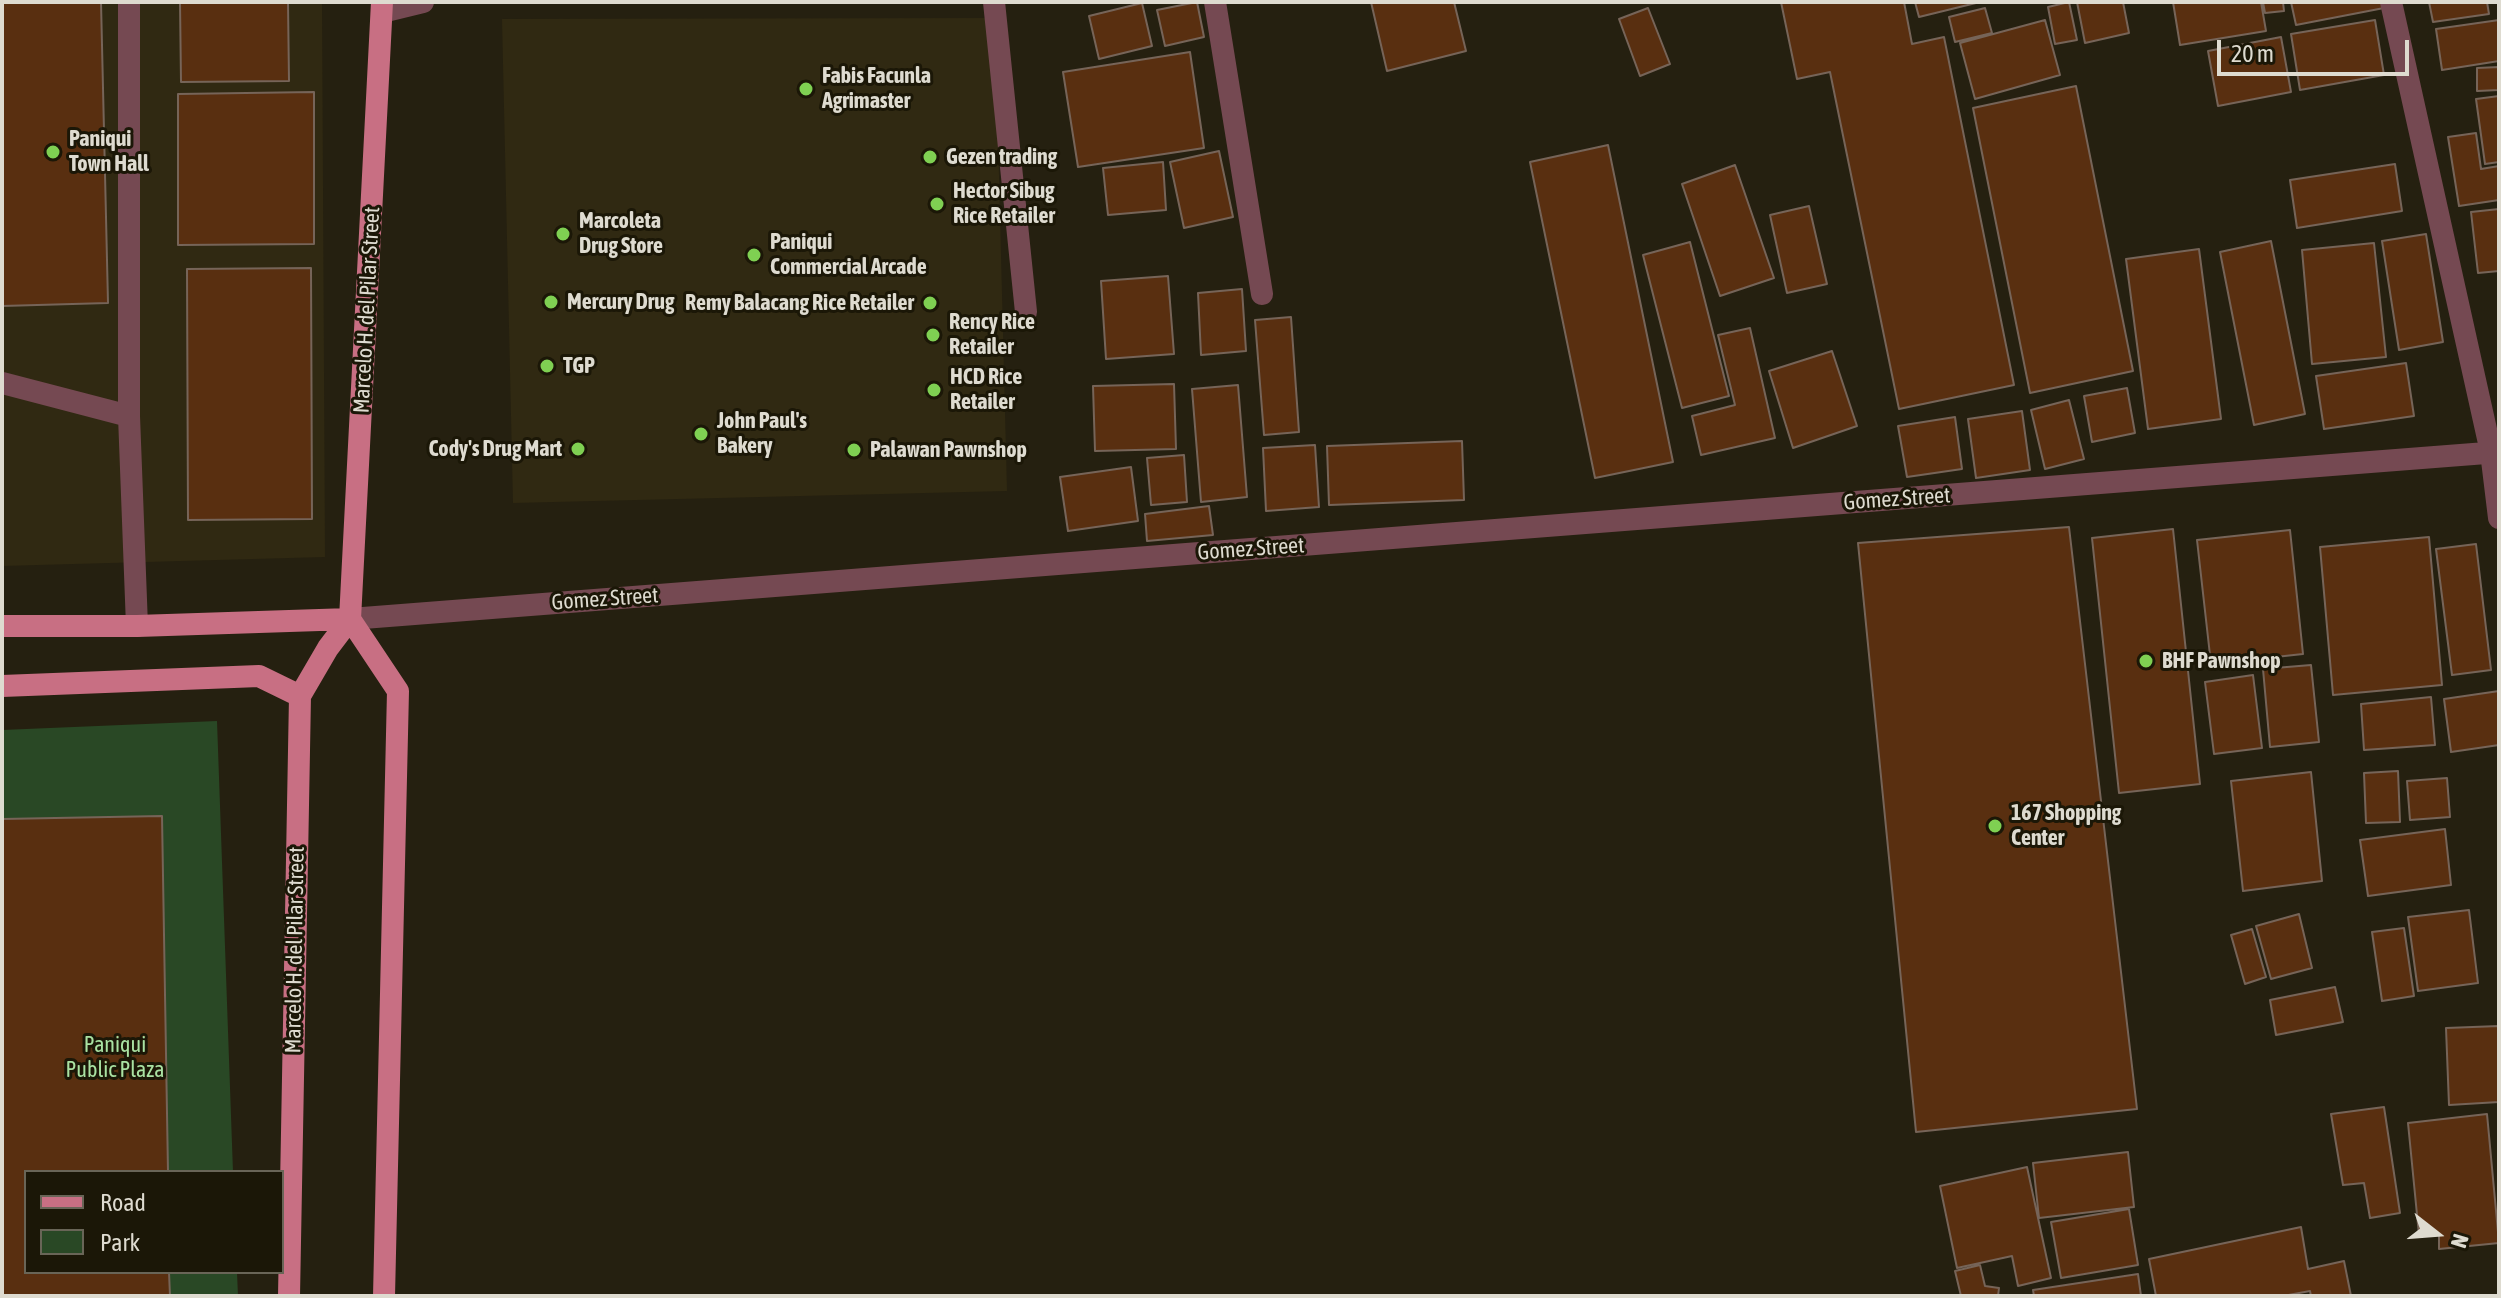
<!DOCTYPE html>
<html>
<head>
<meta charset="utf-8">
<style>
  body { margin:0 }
  #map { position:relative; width:2501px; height:1298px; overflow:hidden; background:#252010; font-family:"Asap Condensed",sans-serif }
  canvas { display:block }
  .frame { position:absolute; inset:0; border:4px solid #dedbd0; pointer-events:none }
  .legend { position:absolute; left:24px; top:1170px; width:260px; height:104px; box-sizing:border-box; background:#1b1707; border:2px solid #696557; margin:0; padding:10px 14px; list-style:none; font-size:24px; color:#dedbd0 }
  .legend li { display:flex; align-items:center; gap:16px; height:40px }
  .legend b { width:40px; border:2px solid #696557 }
  .north { position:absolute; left:2397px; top:1194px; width:80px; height:80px; -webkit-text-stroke:6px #1b1707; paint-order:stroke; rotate:107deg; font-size:22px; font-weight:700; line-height:32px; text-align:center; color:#dedbd0 }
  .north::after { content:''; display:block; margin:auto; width:28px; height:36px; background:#dedbd0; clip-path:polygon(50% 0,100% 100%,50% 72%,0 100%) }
  .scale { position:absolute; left:2217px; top:40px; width:192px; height:36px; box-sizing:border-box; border:4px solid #dedbd0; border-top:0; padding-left:10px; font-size:24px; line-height:28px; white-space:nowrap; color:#dedbd0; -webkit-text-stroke:6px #1b1707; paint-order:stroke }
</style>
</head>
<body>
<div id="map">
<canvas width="2501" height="1298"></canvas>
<div class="frame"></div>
<ul class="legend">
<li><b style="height:10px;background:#c86f83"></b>Road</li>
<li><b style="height:22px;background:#294825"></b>Park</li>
</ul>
<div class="north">N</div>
<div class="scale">20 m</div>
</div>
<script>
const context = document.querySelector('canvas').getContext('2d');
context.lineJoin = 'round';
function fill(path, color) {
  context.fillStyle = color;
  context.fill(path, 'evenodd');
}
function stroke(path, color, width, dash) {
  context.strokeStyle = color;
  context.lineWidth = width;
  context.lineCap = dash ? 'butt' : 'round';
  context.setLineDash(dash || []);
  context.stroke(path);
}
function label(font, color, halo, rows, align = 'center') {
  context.font = font + ' "Asap Condensed",sans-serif';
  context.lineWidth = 6;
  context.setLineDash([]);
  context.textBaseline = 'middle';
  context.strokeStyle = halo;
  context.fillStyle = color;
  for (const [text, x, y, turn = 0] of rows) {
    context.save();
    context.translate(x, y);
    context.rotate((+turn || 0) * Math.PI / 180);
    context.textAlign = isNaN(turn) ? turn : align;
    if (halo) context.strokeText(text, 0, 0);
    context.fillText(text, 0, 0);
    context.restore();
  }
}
fill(new Path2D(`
  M2,2H322L325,557L2,566Z
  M995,18L1007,491L513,503L502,19Z`), '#302912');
fill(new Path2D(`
  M217,721L233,1172H26V1272H237L238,1296H2V730Z`), '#294825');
const building = new Path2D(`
  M2,2H101L108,303L2,306Z
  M180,2H288L289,81L181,82Z
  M1197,2L1204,37L1165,46L1157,10Z
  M1371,2H1454L1466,51L1387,71Z
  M1781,2H1904L1912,44L1944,37L2014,385L1899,409L1830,72L1797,79Z
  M1915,2H1980L1919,17Z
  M2069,2L2077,40L2055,44L2048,7Z
  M2077,2H2123L2129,33L2085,43Z
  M2173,2H2261L2266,31L2180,45Z
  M2263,2H2283L2284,11L2265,13Z
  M2291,2H2383L2384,8L2296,25Z
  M2429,2H2487L2489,14L2433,22Z
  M1142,3L1152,46L1099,59L1089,16Z
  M1648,8L1670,64L1640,76L1619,19Z
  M1985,8L1992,33L1955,42L1949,17Z
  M2045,20L2060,75L1975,99L1960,43Z
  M2375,20L2384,75L2300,90L2291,34Z
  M2499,20V61L2442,70L2436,29Z
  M2281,37L2291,92L2218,106L2208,51Z
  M1190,52L1204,148L1078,167L1063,72Z
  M2499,67V90L2477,91V68Z
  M2076,86L2133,371L2030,393L1973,108Z
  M314,92V244L178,245V94Z
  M2499,96V162L2485,164L2476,99Z
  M2476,133L2481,169L2499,166V200L2459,206L2448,137Z
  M1608,145L1673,462L1595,478L1530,162Z
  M1219,151L1233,217L1184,228L1170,162Z
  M1163,162L1166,210L1108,215L1103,168Z
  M2395,164L2402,211L2297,228L2290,180Z
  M1735,165L1774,278L1720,296L1682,184Z
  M1809,206L1827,284L1787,293L1770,215Z
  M2499,209V271L2478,273L2471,212Z
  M2426,234L2443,342L2399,350L2382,241Z
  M2271,241L2305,414L2254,425L2220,252Z
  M1690,242L1729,396L1682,408L1643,255Z
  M2374,243L2386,357L2312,364L2302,250Z
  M2199,249L2221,419L2148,429L2126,259Z
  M311,268L312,519L188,520L187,269Z
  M1168,276L1174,354L1106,359L1101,281Z
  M1242,289L1246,351L1201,355L1198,293Z
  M1291,317L1299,432L1264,435L1255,320Z
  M1750,328L1775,438L1701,455L1692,416L1735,405L1718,335Z
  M1832,351L1857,426L1793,448L1769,371Z
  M2406,363L2414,416L2324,429L2316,376Z
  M1174,384L1176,449L1095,451L1093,386Z
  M1238,385L1247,497L1201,502L1192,389Z
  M2127,388L2135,433L2092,442L2084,396Z
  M2069,400L2084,459L2045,469L2031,410Z
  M2022,411L2030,470L1976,478L1968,419Z
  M1955,417L1962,469L1907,477L1898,426Z
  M1462,441L1464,500L1329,505L1327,446Z
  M1315,445L1319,507L1266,511L1263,448Z
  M1184,455L1187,502L1151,505L1147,458Z
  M1131,467L1138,521L1068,531L1060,477Z
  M1209,506L1213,535L1147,541L1145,514Z
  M2069,527L2137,1109L1916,1132L1858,543Z
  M2173,529L2200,784L2119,793L2092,538Z
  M2290,530L2303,654L2211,664L2197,540Z
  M2429,537L2442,685L2333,695L2320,547Z
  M2476,544L2491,670L2452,675L2436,549Z
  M2311,665L2319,742L2270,747L2263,669Z
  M2253,675L2262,748L2214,754L2205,682Z
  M2499,691V745L2451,752L2444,699Z
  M2431,697L2435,745L2364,750L2361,704Z
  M2398,771L2400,822L2366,823L2364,773Z
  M2311,772L2322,881L2243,891L2231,781Z
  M2447,778L2450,817L2410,820L2407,781Z
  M162,816L168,1172H26V1272H169L170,1296H2V819Z
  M2445,829L2451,885L2368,896L2360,840Z
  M2469,910L2478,983L2418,991L2408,917Z
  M2299,914L2312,968L2271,979L2256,926Z
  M2404,928L2414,996L2382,1001L2372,932Z
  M2252,929L2266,977L2245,984L2231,935Z
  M2335,987L2343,1022L2276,1035L2270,1000Z
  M2499,1026V1102L2449,1105L2446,1028Z
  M2384,1107L2400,1213L2370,1218L2364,1183L2343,1185L2331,1114Z
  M2487,1114L2499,1243L2439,1249V1234L2419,1235L2408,1123Z
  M2128,1152L2134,1207L2039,1218L2033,1163Z
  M2027,1167L2051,1278L2018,1286L2012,1256L1957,1268L1940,1186Z
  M2129,1209L2138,1265L2061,1278L2051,1222Z
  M2301,1227L2308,1269L2344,1261L2351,1296H2311L2310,1291L2283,1296H2156L2149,1259Z
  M1980,1265L1985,1286L1999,1288L1998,1296H1961L1955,1271Z
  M2138,1274L2141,1296H2034L2033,1290Z`);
fill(building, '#592f10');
stroke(building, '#766458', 2);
stroke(new Path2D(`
  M129,2V416L137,626
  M994,2L1026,312
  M2,383L129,416`), '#754952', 22);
stroke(new Path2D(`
  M1215,2L1262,294
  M2391,2L2491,452L2499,518
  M382,12L423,2
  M350,619L2499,452`), '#754952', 22);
stroke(new Path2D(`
  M350,619L398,691L384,1296
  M2,626H137L350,619
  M2,686L259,676L300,696
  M289,1296L300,696L328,648L350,619L382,2`), '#c86f83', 22);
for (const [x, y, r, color] of [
  [806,89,8,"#7fd052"],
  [53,152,8,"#7fd052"],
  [930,157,8,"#7fd052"],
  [937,204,8,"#7fd052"],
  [563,234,8,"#7fd052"],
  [754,255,8,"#7fd052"],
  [551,302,8,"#7fd052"],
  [930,303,8,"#7fd052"],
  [933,335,8,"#7fd052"],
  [547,366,8,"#7fd052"],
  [934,390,8,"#7fd052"],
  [701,434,8,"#7fd052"],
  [578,449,8,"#7fd052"],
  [854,450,8,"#7fd052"],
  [2146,661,8,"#7fd052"],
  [1995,826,8,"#7fd052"]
]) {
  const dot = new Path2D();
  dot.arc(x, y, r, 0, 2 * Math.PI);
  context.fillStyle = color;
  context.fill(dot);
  stroke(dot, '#1b1707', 3);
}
label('bold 22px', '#dedbd0', '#1b1707', [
  ["Fabis Facunla",822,76],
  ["Agrimaster",822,101],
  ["Paniqui",69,139],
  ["Town Hall",69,164],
  ["Gezen trading",946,157],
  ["Hector Sibug",953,191],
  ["Rice Retailer",953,216],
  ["Marcoleta",579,221],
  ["Drug Store",579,246],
  ["Paniqui",770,242],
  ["Commercial Arcade",770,267],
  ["Mercury Drug",567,302],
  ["Remy Balacang Rice Retailer",914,303,"right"],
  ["Rency Rice",949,322],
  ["Retailer",949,347],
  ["TGP",563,366],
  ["HCD Rice",950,377],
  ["Retailer",950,402],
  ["John Paul's",717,421],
  ["Bakery",717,446],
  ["Cody's Drug Mart",562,449,"right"],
  ["Palawan Pawnshop",870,450],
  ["BHF Pawnshop",2162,661],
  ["167 Shopping",2011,813],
  ["Center",2011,838]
], 'left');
label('22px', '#dedbd0', '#1b1707', [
  ["Marcelo H. del Pilar Street",367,310,-87],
  ["Gomez Street",1897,499,-4],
  ["Gomez Street",1251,549,-4],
  ["Gomez Street",605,599,-4],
  ["Marcelo H. del Pilar Street",295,950,-89]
]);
label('22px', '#aae2a2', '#1b1707', [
  ["Paniqui",115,1045],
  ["Public Plaza",115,1070]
]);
</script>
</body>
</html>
